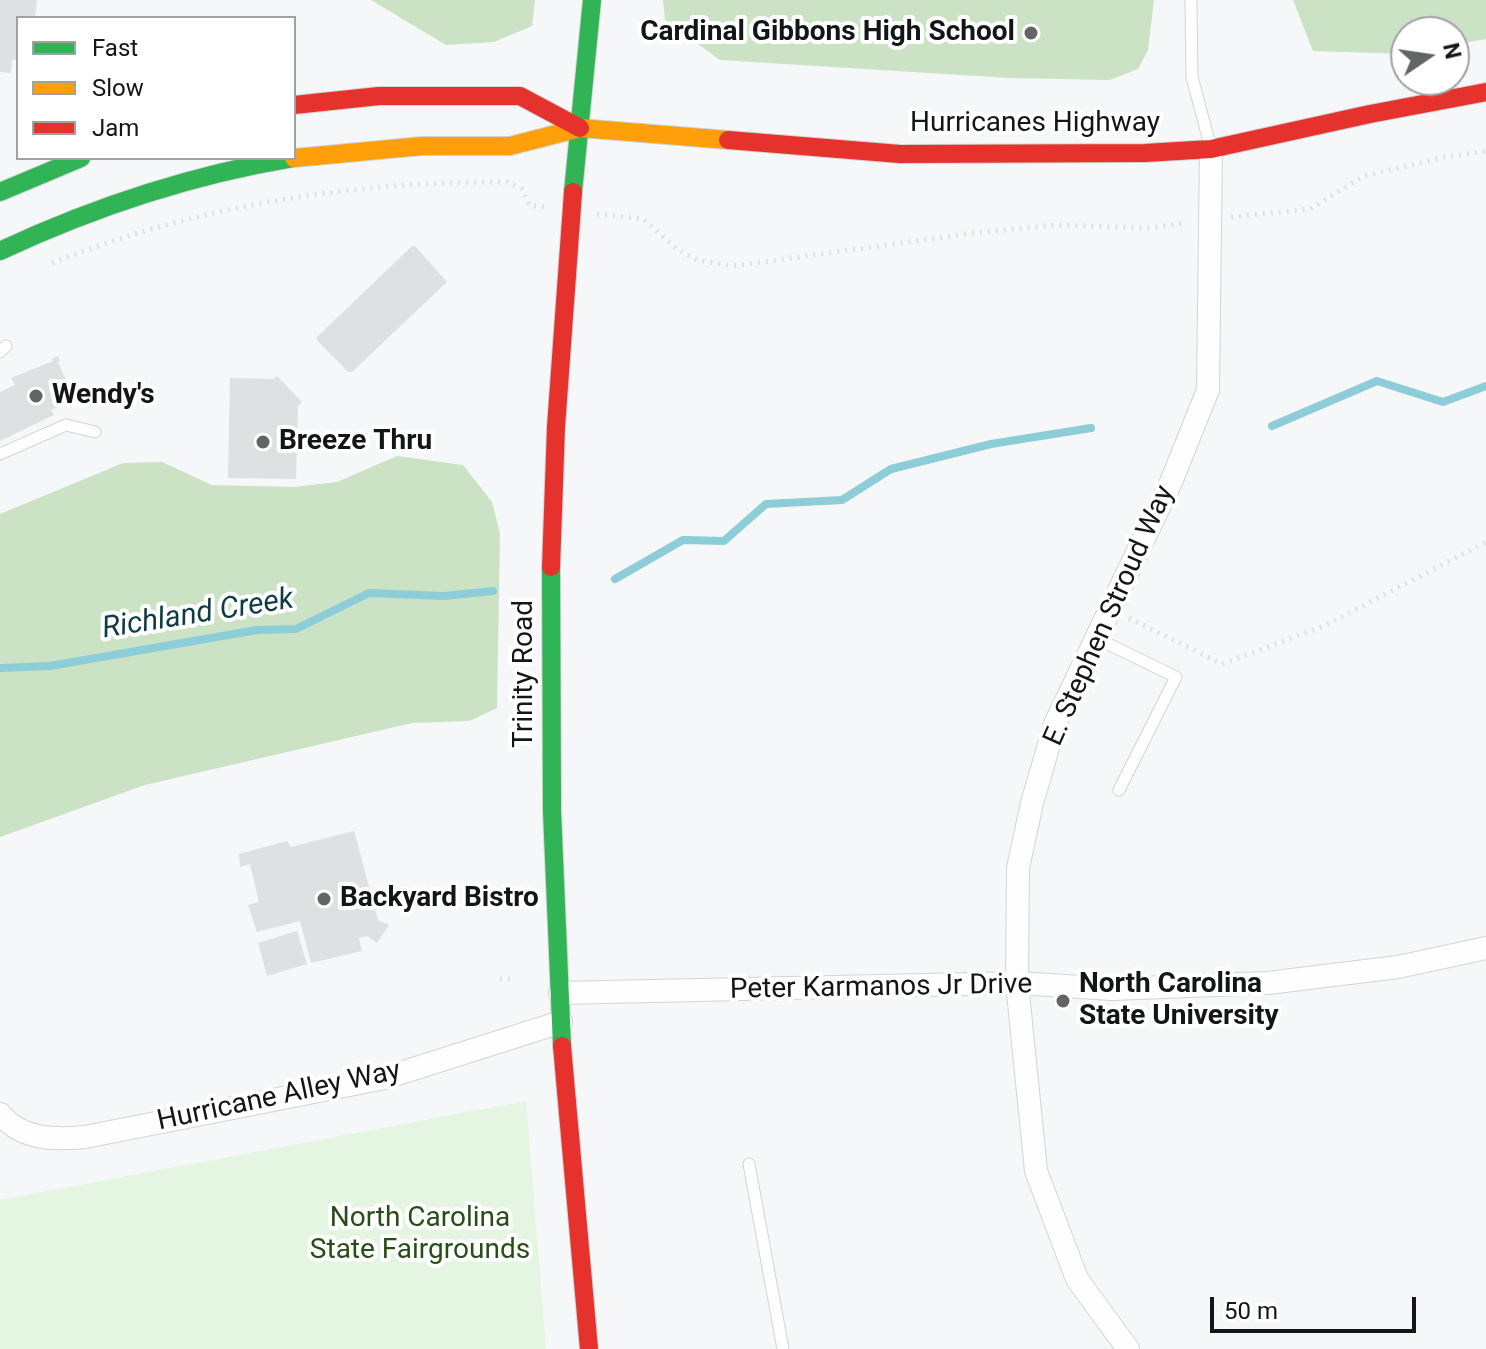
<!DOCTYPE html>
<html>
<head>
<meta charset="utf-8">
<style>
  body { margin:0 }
  #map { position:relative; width:1486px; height:1349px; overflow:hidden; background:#f5f7f9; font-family:Roboto,sans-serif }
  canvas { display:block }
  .legend { position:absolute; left:16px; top:16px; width:280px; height:144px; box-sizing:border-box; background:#fff; border:2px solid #a1a1a2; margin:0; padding:10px 14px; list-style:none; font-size:24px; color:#141516 }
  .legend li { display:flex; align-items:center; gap:16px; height:40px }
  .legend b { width:40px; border:2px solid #a1a1a2 }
  .north { position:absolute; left:1390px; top:16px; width:80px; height:80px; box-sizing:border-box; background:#fff; border:2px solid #a1a1a2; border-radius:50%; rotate:77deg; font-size:22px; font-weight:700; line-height:32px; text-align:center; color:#141516 }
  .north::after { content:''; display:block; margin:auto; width:28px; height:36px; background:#636465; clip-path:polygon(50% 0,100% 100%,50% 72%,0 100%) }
  .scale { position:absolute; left:1210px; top:1297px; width:206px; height:36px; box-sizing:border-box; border:4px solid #141516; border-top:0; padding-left:10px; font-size:24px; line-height:28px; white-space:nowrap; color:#141516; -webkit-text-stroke:6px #fff; paint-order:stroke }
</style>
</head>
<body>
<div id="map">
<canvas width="1486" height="1349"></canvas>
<ul class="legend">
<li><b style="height:10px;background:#30b455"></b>Fast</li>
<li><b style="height:10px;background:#ff9f0a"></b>Slow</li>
<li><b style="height:10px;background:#e5322d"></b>Jam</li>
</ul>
<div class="north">N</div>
<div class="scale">50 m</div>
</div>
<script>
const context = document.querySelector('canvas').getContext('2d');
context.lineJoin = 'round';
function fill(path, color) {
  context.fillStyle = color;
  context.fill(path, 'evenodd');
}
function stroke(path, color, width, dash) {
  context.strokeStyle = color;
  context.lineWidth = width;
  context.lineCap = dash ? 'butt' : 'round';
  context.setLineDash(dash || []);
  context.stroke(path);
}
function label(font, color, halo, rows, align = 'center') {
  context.font = font + ' Roboto,sans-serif';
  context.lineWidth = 8;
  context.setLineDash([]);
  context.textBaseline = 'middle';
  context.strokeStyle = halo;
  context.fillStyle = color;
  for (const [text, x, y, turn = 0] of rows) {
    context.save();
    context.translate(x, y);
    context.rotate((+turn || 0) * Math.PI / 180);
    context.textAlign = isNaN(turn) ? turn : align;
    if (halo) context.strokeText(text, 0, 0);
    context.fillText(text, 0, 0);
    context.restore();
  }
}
fill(new Path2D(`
  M526,1101L546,1349H0V1200Z`), '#e4f5e1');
fill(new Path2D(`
  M371,0H535L532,26L494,42L446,45Z
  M663,0H1154L1148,50L1138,69L1110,80L1009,78L720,60L665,20Z
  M1293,0H1486V39L1454,45V32H1406V54L1313,51Z
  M397,456L463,465L492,502L500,534L497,708L469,721L412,723L145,785L0,837V514L123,463L162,462L212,485L293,487L337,482Z`), '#cbe3c4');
stroke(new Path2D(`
  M1272,426L1377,381L1443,402L1486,386
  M615,579L683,540L724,541L766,504L842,500L891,469L991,444L1091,428
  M0,668L50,666L257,630L296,629L369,593L444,596L493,591`), '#8ccdd7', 8);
fill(new Path2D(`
  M0,0H37L35,18H18V60H12L11,73L0,72Z
  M412,246H415L447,282L352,372H348L317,340V337Z
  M58,356L60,361L58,362L75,400L51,410L54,415L0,441V392L15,385L11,378L53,361L52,359Z
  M277,376L302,402L298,406L296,479L228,478L230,378L273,379Z
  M354,831L378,920L389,925L377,943L367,936L359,938L362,951L311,963L300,921L257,932L248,905L259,902L250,864L240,867L239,854L287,841L291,847Z
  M297,931L307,964L267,976L258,943Z`), '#dfe0e1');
const lane = new Path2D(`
  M1191,0L1192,77L1210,145
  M0,352L6,346
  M0,454L66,425L95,432
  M1096,638L1176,677L1119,790
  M749,1164L783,1349`);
const street = new Path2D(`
  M560,993L1017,983L1112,989L1268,983L1398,967L1486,948
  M0,1114C22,1140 54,1140 85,1137L385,1078L561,1022
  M1128,1349L1077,1279L1036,1171L1017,983L1018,868L1032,803L1055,724L1171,482L1208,390L1211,149`);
const fast = new Path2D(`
  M0,192L81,158
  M573,192L592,0
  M0,251C94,207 191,175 293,158
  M551,567L552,811L562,1046`);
const slow = new Path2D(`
  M294,158L422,146H510L580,128L728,140`);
const jam = new Path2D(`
  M294,105L379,96H520L580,128
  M728,140L900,154L1145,153L1211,149L1370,114L1486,92
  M551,567L556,427L573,192
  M562,1046L589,1349`);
stroke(lane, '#d2d4d5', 13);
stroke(street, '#d2d4d5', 24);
stroke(fast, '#d2d4d5', 20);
stroke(slow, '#d2d4d5', 20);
stroke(jam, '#d2d4d5', 20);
stroke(new Path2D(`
  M597,214L643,219L676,248L697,260L733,266L981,232L1057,225L1147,228L1186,223
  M1231,217L1310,209L1364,176L1445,157L1486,151
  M52,263C196,206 353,181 507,182L522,189L529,205L544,207
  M1129,618L1222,664L1324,626L1486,542
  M500,979H514`), '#e0e0e0', 5, [2, 6]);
stroke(lane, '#fefefe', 11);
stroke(street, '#fefefe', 22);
stroke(fast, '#30b455', 18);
stroke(slow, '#ff9f0a', 18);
stroke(jam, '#e5322d', 18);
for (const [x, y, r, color] of [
  [1031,33,8,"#636465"],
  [36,396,8,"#636465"],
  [263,442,8,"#636465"],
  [324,899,8,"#636465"],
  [1063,1001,8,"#636465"]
]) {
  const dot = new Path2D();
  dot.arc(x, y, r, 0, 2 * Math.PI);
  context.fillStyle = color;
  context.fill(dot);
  stroke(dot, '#fff', 3);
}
label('bold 28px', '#141516', '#fff', [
  ["Cardinal Gibbons High School",1015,33,"right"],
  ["Wendy's",52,396],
  ["Breeze Thru",279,442],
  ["Backyard Bistro",340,899],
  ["North Carolina",1079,985],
  ["State University",1079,1017]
], 'left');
label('28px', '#141516', '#fff', [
  ["Hurricanes Highway",1035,124],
  ["E. Stephen Stroud Way",1110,616,-66],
  ["Trinity Road",525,674,-90],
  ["Peter Karmanos Jr Drive",881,988,-1],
  ["Hurricane Alley Way",279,1097,-12]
]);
label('28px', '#274e16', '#fff', [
  ["North Carolina",420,1219],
  ["State Fairgrounds",420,1251]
]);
label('italic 30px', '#0f3c41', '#fff', [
  ["Richland Creek",198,615,-9]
]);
</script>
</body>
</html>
